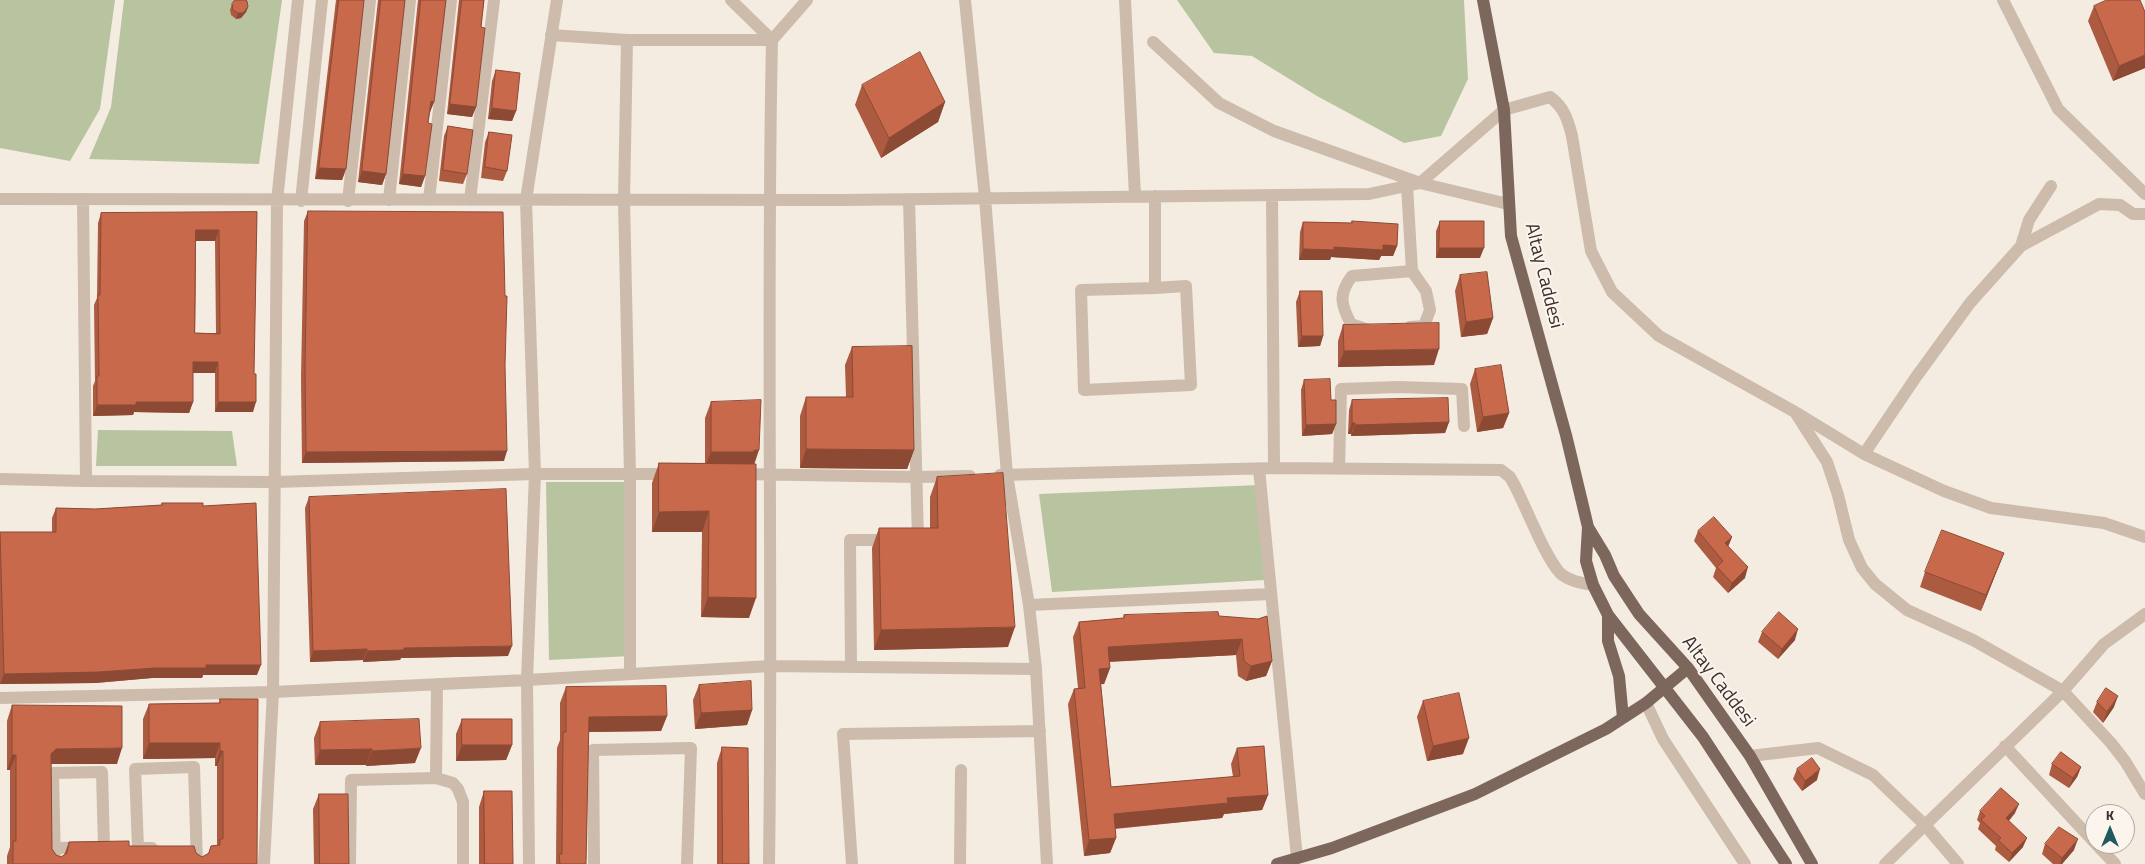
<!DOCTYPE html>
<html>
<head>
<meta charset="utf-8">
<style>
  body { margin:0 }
  #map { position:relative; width:2145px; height:864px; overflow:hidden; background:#f4ebe1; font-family:"Titillium Web",sans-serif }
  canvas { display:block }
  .north { position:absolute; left:2085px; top:804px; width:50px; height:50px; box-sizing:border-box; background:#fbf5ee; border:1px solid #aea6a0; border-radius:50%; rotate:0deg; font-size:14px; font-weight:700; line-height:20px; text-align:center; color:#3b302b }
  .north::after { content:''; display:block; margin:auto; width:18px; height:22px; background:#1f5a5e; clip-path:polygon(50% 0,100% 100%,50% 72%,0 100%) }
</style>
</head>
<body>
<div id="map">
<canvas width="2145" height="864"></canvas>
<div class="north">K</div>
</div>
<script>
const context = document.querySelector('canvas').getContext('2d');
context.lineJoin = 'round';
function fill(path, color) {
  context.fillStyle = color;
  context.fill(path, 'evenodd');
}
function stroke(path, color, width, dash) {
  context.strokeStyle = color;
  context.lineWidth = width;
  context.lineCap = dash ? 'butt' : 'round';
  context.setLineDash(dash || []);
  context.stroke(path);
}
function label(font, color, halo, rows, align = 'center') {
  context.font = font + ' "Titillium Web",sans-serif';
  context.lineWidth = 4;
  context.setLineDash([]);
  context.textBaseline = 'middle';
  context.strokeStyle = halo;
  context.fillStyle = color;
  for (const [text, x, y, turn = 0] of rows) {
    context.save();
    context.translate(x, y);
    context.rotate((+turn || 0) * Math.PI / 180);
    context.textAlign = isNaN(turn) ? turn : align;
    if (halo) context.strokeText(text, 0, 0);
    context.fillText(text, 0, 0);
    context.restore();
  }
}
fill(new Path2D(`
  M0,0H115L100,109L70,161L0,148Z
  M124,0H282L259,164L89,159L111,107Z
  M1177,0H1464L1468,79L1441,136L1404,143L1317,96L1252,56L1214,53Z
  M98,430L232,431L237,466H96Z
  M546,482H628L631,656L549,660Z
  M1260,485L1265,580L1052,592L1039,494Z`), '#b8c4a0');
stroke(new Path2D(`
  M557,0L526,200L535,474L527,680L771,666L1036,669L1029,605L1007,475L985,198L965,0
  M731,0L772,40
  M1125,0L1135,196
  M2003,0L2058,109L2145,194
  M551,35L627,40H772
  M627,40L624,200L630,474V674
  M1153,42L1219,103L1274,131L1420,183L1504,110L1550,97C1564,107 1568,120 1572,136L1591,251L1612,292L1659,336L1795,412L1827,462L1838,495L1849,540L1862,568L1875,584L1907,610L1973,640L2063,691L2111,743L2125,761L2145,794
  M1272,195L1274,468
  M1155,196V288L1081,290L1084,390L1191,385L1186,286L1155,288
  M0,199L841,200L1369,194L1420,183L1508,204
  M909,199L918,540H914
  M389,200L410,0
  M429,200L451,0
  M470,200L494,0
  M301,201L322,0
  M348,201L370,0
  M2021,246L2029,220L2051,186
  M1410,327L1424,326L1430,310L1426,291L1412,271
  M1368,330L1351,324C1341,305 1338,294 1352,276L1412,271L1407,186
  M1797,413L1864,454L1944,491L1991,508L2104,523L2145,537
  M1864,454L1916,377L1970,303L2021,246L2099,204L2120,205L2133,214H2145
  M1259,469L1297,858
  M1339,469L1341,389L1398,387L1462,389L1464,426
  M741,474L918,477L970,476
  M1000,475L1274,468L1501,470L1510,477L1515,486C1526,507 1545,557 1560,573C1569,581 1581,583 1593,585
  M0,479L86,481L83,199
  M86,481L275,482L535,474H671
  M1029,605L1271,594
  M851,667L850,540H891
  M1036,669L1047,864
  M0,698L273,692L527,680L529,864
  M1646,703L1663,739L1745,864
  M2005,746L2095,843
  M1750,756L1818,748L1873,775L1925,825L1958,864
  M436,778L437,684
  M2096,844L2115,864
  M55,848L104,847L102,772L53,773L55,864
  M152,848H138L135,769L194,767L197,864
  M264,864L273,692L277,201L298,0
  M350,864L351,780L436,778L453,783L458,789L463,802V864
  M594,864L593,750L691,748L687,864
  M769,864C773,589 766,315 772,40L807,0
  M852,864L843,734L1040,731
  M960,864L961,770
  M1885,864L2063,691L2104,644L2145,614`), '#cdbbac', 12);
stroke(new Path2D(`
  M1483,0L1504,110L1511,236L1566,435L1588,527L1586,561L1593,585L1608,615L1703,737L1786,864
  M1588,527L1605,555L1614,576L1639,614L1688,668L1750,756L1812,864
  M1608,615V641L1619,676L1623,718
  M1277,864L1332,848L1475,794L1606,729L1646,703L1688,668`), '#7d675c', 12);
fill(new Path2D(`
  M336,0H364L346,169L342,180L315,179Z
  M378,0H405L386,174L382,185L358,182Z
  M418,0H446L434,102L430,112L428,123L425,176L421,187L399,184Z
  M459,0H484L481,27L476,107L472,117L447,114Z
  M232,4L248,7L246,12L241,18L236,19L231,15L230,10Z
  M2094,6L2145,12V68L2113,81L2088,21Z
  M496,70L516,111L512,121L488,119L492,81Z
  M862,85L945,102L938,122L881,158L855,105Z
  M448,126L467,174L463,184L439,181L444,136Z
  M489,132L507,171L503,181L481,178L485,142Z
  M308,211L505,296L504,461L302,463L301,378L304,221Z
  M257,212L253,412H215V373H193V402L189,413L134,412L133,415L93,416V386L95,381L94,305L97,298L98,223L101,213ZM196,241H215L216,333H195Z
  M1352,221L1397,246L1393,256H1381L1379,260L1331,257L1330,260H1299L1300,232L1303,222L1351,223Z
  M1440,221L1480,258H1436V231Z
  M1460,275L1493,318L1487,334L1461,337L1455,291Z
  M1300,291L1323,336L1320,346L1298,347L1296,302Z
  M1343,325L1434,365L1338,367V341Z
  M852,347L914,450L907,469L800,468V416L806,397H846L845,365Z
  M1475,369L1509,413L1503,428L1477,432L1470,384Z
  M1304,380L1336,424L1332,434L1302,436L1301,390Z
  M1352,400L1449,422L1445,433L1351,436V434H1348L1349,410Z
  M711,402L754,464L749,618L701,617L702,532H652V483L659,463H705V418Z
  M937,477L1008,647L874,650L872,548L879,528H930V497Z
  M309,497L508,656L401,658L400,660L363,662V660L310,662L305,508Z
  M162,503L203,506L257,675H203L202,678H152L95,683L0,684V533L52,532V518L56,508L95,509L161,505Z
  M1698,531L1732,537L1728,546L1745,578L1728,593L1713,577L1716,568L1694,541Z
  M2004,553L1981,611L1920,587L1925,572Z
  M1124,615L1219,616L1272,661L1266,676L1246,681L1238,676L1236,655L1109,662L1110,668L1104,684H1101L1111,787L1233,777L1231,764L1237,748L1268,795L1262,810L1224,814L1222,818L1115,829L1116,838L1110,853L1084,856L1068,704L1074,689L1078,688L1073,637L1079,622L1123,618Z
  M1762,632L1795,640L1778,659L1758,642Z
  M699,685L752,710L747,725L695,729L693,700Z
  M566,687L667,716L661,731L588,732L586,864H556V862L557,748L560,740V703Z
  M220,699L257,864H7V856L10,847V770H7V721L12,705L117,764H51L52,849L56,855L61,857L64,855L69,842L129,846L196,853L202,857L208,854L211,846L217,845V766H215V758L143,759V719L149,704L219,703Z
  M1423,701L1463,754L1427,761L1417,717Z
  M2097,702L2114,707L2103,723L2093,712Z
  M462,719L512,745L506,760L456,761V734Z
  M320,722L415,763L366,766V765H315L314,738Z
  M722,747L749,864H717V763Z
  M2052,764L2081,767L2077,777L2069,788L2049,775Z
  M1797,769L1817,780L1802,791L1793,779Z
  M484,791L513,864H479V807Z
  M319,794L349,864H314L313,809Z
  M1980,811L2015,813L2009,821L2023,847L2009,862L1995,850L1996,846L1978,829L1980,823L1977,820Z
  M2045,844L2074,850L2062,864H2053L2042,854Z`), '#ac5a40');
fill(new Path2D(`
  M248,7L246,12L241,18L236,19L238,13Z
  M2145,55V68L2113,81L2119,66Z
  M431,101L434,102L430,112H427Z
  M945,102L938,122L881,158L889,138Z
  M450,104L476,107L472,117L447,114Z
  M492,108L516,111L512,121L488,119Z
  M319,168L346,169L342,180L315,179Z
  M362,171L386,174L382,185L358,182Z
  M403,174L425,176L421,187L399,184Z
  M196,230H219L215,241H192Z
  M1383,245L1397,246L1393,256H1381L1379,260L1331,257L1330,260H1299L1303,249L1334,247Z
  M1439,248H1484L1480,258H1436Z
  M1493,318L1487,334L1461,337L1466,322Z
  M1302,336H1323L1320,346L1298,347Z
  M1439,349L1434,365L1338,367L1344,351Z
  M193,362H218L215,373H189Z
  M136,402H193L189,413L134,412L133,415L93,416L97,405Z
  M218,402H256L253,412H215Z
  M1509,413L1503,428L1477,432L1483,417Z
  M1449,422L1445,433L1351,436L1355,425Z
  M1352,423H1355L1351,434H1348Z
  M1336,424L1332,434L1302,436L1306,425Z
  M806,449L914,450L907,469L800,468Z
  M759,450L754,465L705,467L711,452Z
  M507,451L504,461L302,463L306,452Z
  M709,511L702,532H652L659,512Z
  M1732,537L1728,547L1725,543Z
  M2004,553L1998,568L1981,611L1986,595Z
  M1748,567L1745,578L1728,593L1732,583Z
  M708,597L756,598L749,618L701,617Z
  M1015,627L1008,647L874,650L881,630Z
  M1798,629L1795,640L1778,659L1782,649Z
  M1242,639L1236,655L1102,662L1108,647Z
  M512,646L508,656L401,658L400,660L363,662L367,651L404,648Z
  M367,649L363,660L310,662L313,651Z
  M1272,661L1266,676L1246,681L1251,666Z
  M206,665H261L257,675H203L202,678H152L95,683L0,684L4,674Z
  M1110,668L1104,684L1093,685L1099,669Z
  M2118,696L2114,707L2103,723L2107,712Z
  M752,710L747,725L695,729L701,713Z
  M667,716L661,731L583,732L589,717Z
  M1469,738L1463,754L1427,761L1433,746Z
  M149,743H220L215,758L143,759Z
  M462,745H512L506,760L456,761Z
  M122,748L117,764H50L51,754L56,749Z
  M421,748L415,763L366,766L372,751Z
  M372,749L366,765H315L320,750Z
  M220,751H223L217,766H215Z
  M12,755H16L10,770H7Z
  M2081,767L2077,777L2069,788L2073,778Z
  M1820,769L1817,780L1802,791L1805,781Z
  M1268,795L1262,810L1224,814L1222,818L1108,829L1114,814L1227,798Z
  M2019,804L2015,813L2003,827L2006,818Z
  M1116,838L1110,853L1084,856L1089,840Z
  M2027,838L2023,847L2009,862L2012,853Z
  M2078,839L2074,850L2062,864H2060L2062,858Z`), '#8c4a34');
const building = new Path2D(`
  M235,0H246L247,1L248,7L243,13H238L233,10L232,4Z
  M339,0H364L346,169L319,168Z
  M381,0H405L386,174L362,171Z
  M421,0H446L434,102L431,101L428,123L432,124L425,176L403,174Z
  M462,0H484L481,27L485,28L476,107L450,104Z
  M2107,0H2140L2145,12V55L2119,66L2094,6Z
  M920,52L945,102L889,138L862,85Z
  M496,70L520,73L516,111L492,108Z
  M448,126L473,130L467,174L443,170Z
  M489,132L512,135L507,171L485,167Z
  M308,211L503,212L505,296H507L505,365L507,451L306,452L305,368Z
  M257,212L254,374H256V402H218V362H193V402H136V405H97V376H99L98,295H100L101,213ZM196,230H219L220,334L195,333Z
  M1352,221L1398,224L1397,246L1383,245V250L1334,247V250L1303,249V222L1352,223Z
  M1440,221H1484V248H1439Z
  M1487,272L1493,318L1466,322L1460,275Z
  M1300,291H1322L1323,336H1302Z
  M1439,323V349L1344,351L1343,325Z
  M912,346L914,450L806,449V397H853L852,347Z
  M1501,365L1509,413L1483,417L1475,369Z
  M1330,379L1331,400H1336V424L1306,425L1304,380Z
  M1448,398L1449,422L1355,425V423H1352V400Z
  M761,400L759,450H754V452H711V402Z
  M659,463L756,464V598L708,597L709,511L659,512Z
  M1003,473L1015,627L881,630L879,528H938L937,477Z
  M506,489L512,646L404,648V650L367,651V649L313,651L309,497Z
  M162,503H203V506L256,503L261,665H206V668H155L99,672L4,674L0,532H56V508L95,509L162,505Z
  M1714,517L1732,537L1725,543L1748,567L1732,583L1717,567L1723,561L1698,531Z
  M1942,530L2004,553L1986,595L1925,572Z
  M1218,612L1219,616L1258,619L1267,616L1272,661L1251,666L1244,661L1242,639L1108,647L1110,668L1099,669L1111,787L1240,776L1237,748L1264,746L1268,795L1227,798L1228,803L1114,814L1116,838L1089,840L1074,689L1085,688L1079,622L1124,618V615Z
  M1779,612L1798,629L1782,649L1762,632Z
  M751,681L752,710L701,713L699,685Z
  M666,686L667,716L589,717L586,864H560L559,854H562L563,732H566V687Z
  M2106,688L2118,696L2107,712L2097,702Z
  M1459,693L1469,738L1433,746L1423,701Z
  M220,699H258L257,864H13V841H16V755H12V705L122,706V748L56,749L51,754L52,849L56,855L61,857L67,853L69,842L129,841V846H194L196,853L202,857L209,853L211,846L220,845V839H223V751H220V743H149V704L220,703Z
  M419,719L421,748L372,751V749L320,750V722Z
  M462,719H512V745H462Z
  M722,747L748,748L749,864H723Z
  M2061,752L2081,767L2073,778L2052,764Z
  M1812,758L1820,769L1805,781L1797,769Z
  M2001,788L2019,804L2006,818L2027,838L2012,853L1998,840L2001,838L1981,820L1985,816L1980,811Z
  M484,791H512L513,864H485Z
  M319,794H348L349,864H320Z
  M2059,827L2078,839L2062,858L2045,844Z`);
fill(building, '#c8694b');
stroke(building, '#8c4a34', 1);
label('19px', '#3b302b', '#fbf5ee', [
  ["Altay Caddesi",1543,276,76],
  ["Altay Caddesi",1718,682,53]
]);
</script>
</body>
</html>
